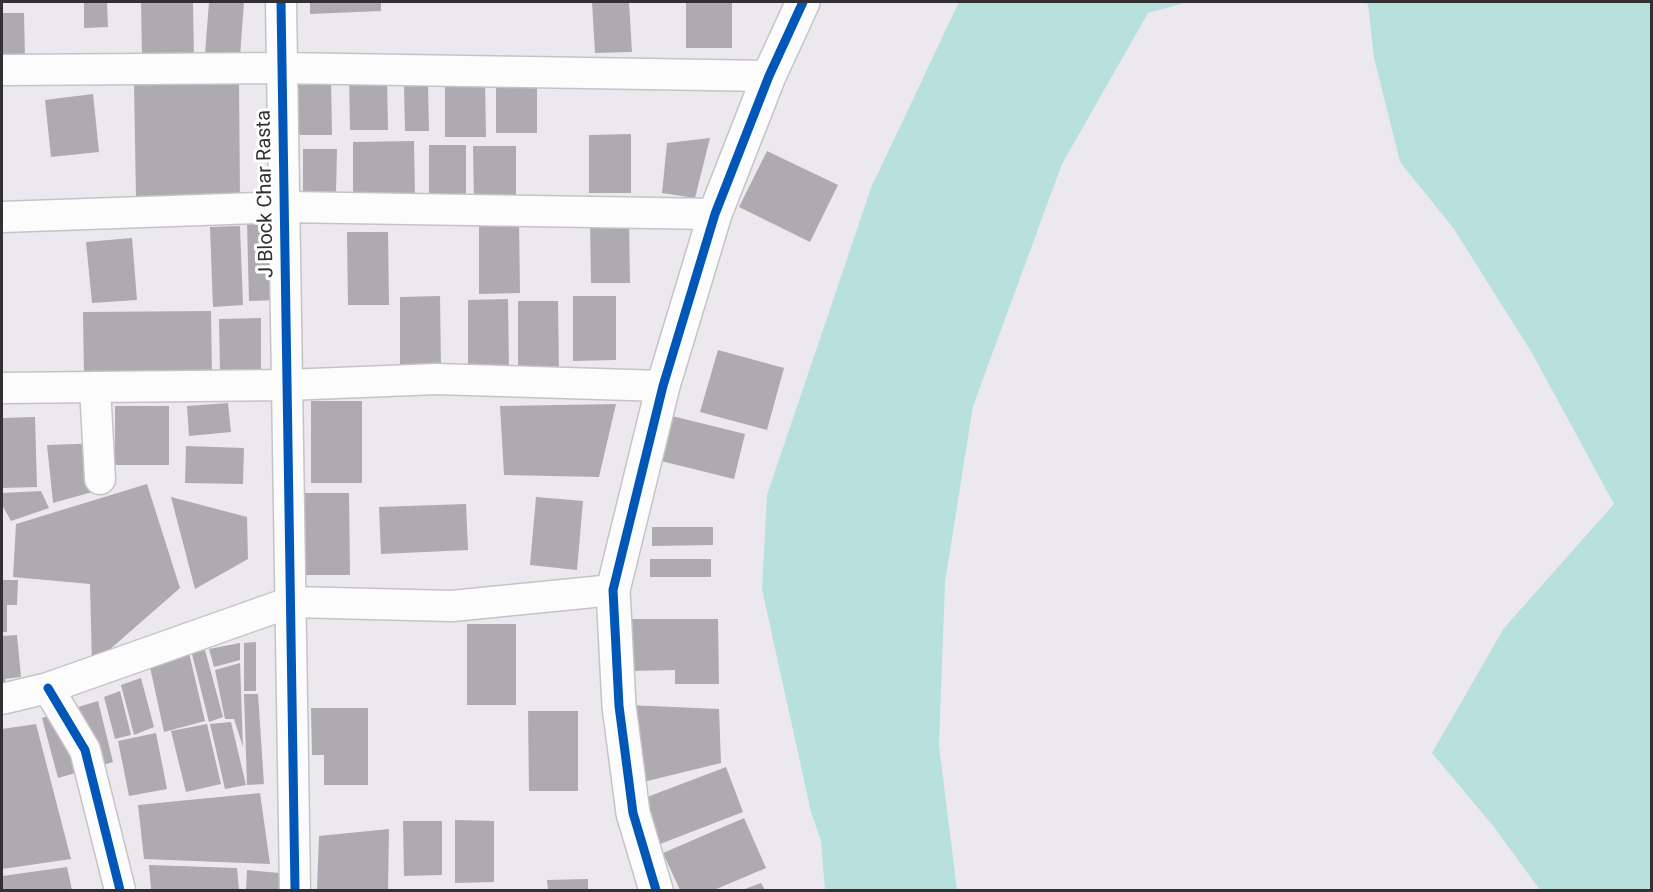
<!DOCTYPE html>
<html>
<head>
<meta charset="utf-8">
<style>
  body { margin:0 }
  #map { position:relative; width:1653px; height:892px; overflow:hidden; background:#ece9ee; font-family:Roboto,sans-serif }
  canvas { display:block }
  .frame { position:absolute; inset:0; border:3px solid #323033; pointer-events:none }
</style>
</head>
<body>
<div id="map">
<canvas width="1653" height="892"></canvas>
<div class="frame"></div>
</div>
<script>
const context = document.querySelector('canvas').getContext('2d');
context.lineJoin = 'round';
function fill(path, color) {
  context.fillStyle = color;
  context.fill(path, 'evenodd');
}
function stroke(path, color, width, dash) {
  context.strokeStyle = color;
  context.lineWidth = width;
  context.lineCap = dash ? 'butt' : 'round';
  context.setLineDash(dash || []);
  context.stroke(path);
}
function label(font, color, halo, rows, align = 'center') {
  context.font = font + ' Roboto,sans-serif';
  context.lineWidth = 6;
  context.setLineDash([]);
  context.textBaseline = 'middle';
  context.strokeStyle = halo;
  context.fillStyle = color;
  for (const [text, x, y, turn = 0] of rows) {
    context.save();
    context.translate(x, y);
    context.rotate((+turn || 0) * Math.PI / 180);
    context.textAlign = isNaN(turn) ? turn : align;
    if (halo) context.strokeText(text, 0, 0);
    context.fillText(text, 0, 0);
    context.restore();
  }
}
fill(new Path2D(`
  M959,2H1188L1148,13L1062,164L973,406L945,582L939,745L957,890H825L821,841L811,812L762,589L767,495L871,188Z
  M1360,2H1651V890H1540L1494,827L1432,753L1504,628L1614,504L1532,353L1454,229L1400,162L1374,58L1368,4Z`), '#b8e0dd');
fill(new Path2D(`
  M84,2H107L108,27L84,28Z
  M141,2H193L194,58H142Z
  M209,2H244L240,57L205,54Z
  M310,2H381V11L310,14Z
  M592,2H629L632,52L595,53Z
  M686,2H732V48H686Z
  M2,13H24L25,58H2Z
  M387,73L388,130H350L349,74Z
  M293,78H331L332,135H294Z
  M485,79L486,137H445V80Z
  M239,82L240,198L136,199L134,83Z
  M428,85L429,131H405L404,86Z
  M496,87H537V133H496Z
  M93,94L99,152L51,157L45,100Z
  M631,134V193H589V135Z
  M710,138L695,198L662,193L667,143Z
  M414,141L415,201H353V142Z
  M429,145H466V200H429Z
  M473,146H516V203L474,204Z
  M303,149H337L336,193L303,192Z
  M767,151L838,185L810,242L739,207Z
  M277,220L279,300L249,301L247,222Z
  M590,220H629L630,283H591Z
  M479,221H519L520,293L479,294Z
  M240,226L243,305L213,307L210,227Z
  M347,232H388L389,305H348Z
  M132,238L137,300L92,303L86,242Z
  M440,296L441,369H400V297Z
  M573,296H616V360L573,361Z
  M508,299L509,372H468V300Z
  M518,301H558L559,374H518Z
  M211,311L212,374L84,376L83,312Z
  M261,318V370H220L219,319Z
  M718,350L784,368L767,430L700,412Z
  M311,401H362V483H311Z
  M228,403L231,432L189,436L187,406Z
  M616,404L599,477L504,475L500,406Z
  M115,406H169V465H115Z
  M672,416L745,434L734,479L661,461Z
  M35,417L37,487L2,488V418Z
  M107,443L114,486L53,503L47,445Z
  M186,446L244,448L243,484L185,483Z
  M147,484L180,588L92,665L90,584L13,577L16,524Z
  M41,491L49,508L11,521L2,505V493Z
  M298,493H349L350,575H298Z
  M171,497L247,517L248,559L195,589Z
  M536,497L583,501L577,570L530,565Z
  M466,504L468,550L381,554L379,507Z
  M652,527H713V545L652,546Z
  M650,559H711V577H650Z
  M2,580H18L17,605H7V632H2Z
  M631,619H718L719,684H675V670L631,671Z
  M467,624H516V705H467Z
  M17,635L21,677L5,679L10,703L2,705V636Z
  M256,642V691H244V643Z
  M240,643V660L214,667L209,649Z
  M205,650L223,717L209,722L192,654Z
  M189,653L205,721L164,732L150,667Z
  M240,663L243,747L234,719H225L215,670Z
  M141,678L154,727L134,735L121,685Z
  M120,691L131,735L115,739L104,697Z
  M244,694H258L264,784L247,785Z
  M98,701L113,762L58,778L42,718Z
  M627,705L719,709L721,763L631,785Z
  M311,708H368V785H324V755H312Z
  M528,711H578V791H529Z
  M231,722L246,785L225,789L210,724Z
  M36,724L71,859L2,869V729Z
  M207,724L221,784L186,792L171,731Z
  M156,733L167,789L129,796L118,741Z
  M726,767L743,812L660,844L642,799Z
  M260,793L270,864L144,859L138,805Z
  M744,818L766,868L714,890H680L663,853Z
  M455,820L494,821V882L455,883Z
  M403,821H442V875L404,876Z
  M389,829L388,890H317L319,836Z
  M149,865L237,868L239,890H151Z
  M67,867L72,890H2V876Z
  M247,870L279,873L280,890H246Z
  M588,879V890H548L547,880Z
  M761,883L765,890H742Z`), '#adabaf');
const minor = new Path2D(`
  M281,2L295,890
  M2,70L282,68L769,76
  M2,217L285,207L715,214
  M95,387L100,479
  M2,388L287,385L437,379L663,386
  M48,688L85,750L120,890
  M2,699L48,688L291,602L452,606L613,590`);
const tertiary = new Path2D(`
  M656,890L633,813L619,706L613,590L663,386L715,214L769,76L803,2`);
stroke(minor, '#c6c3c7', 33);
stroke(tertiary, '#c6c3c7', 36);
stroke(minor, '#fcfcfc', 30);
stroke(tertiary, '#fcfcfc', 33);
stroke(new Path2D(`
  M281,2L295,890
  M48,688L85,750L120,890
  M656,890L633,813L619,706L613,590L663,386L715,214L769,76L803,2`), '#0057b8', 9);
label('20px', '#323033', '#fff', [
  ["J Block Char Rasta",266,194,-91]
]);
</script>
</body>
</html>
